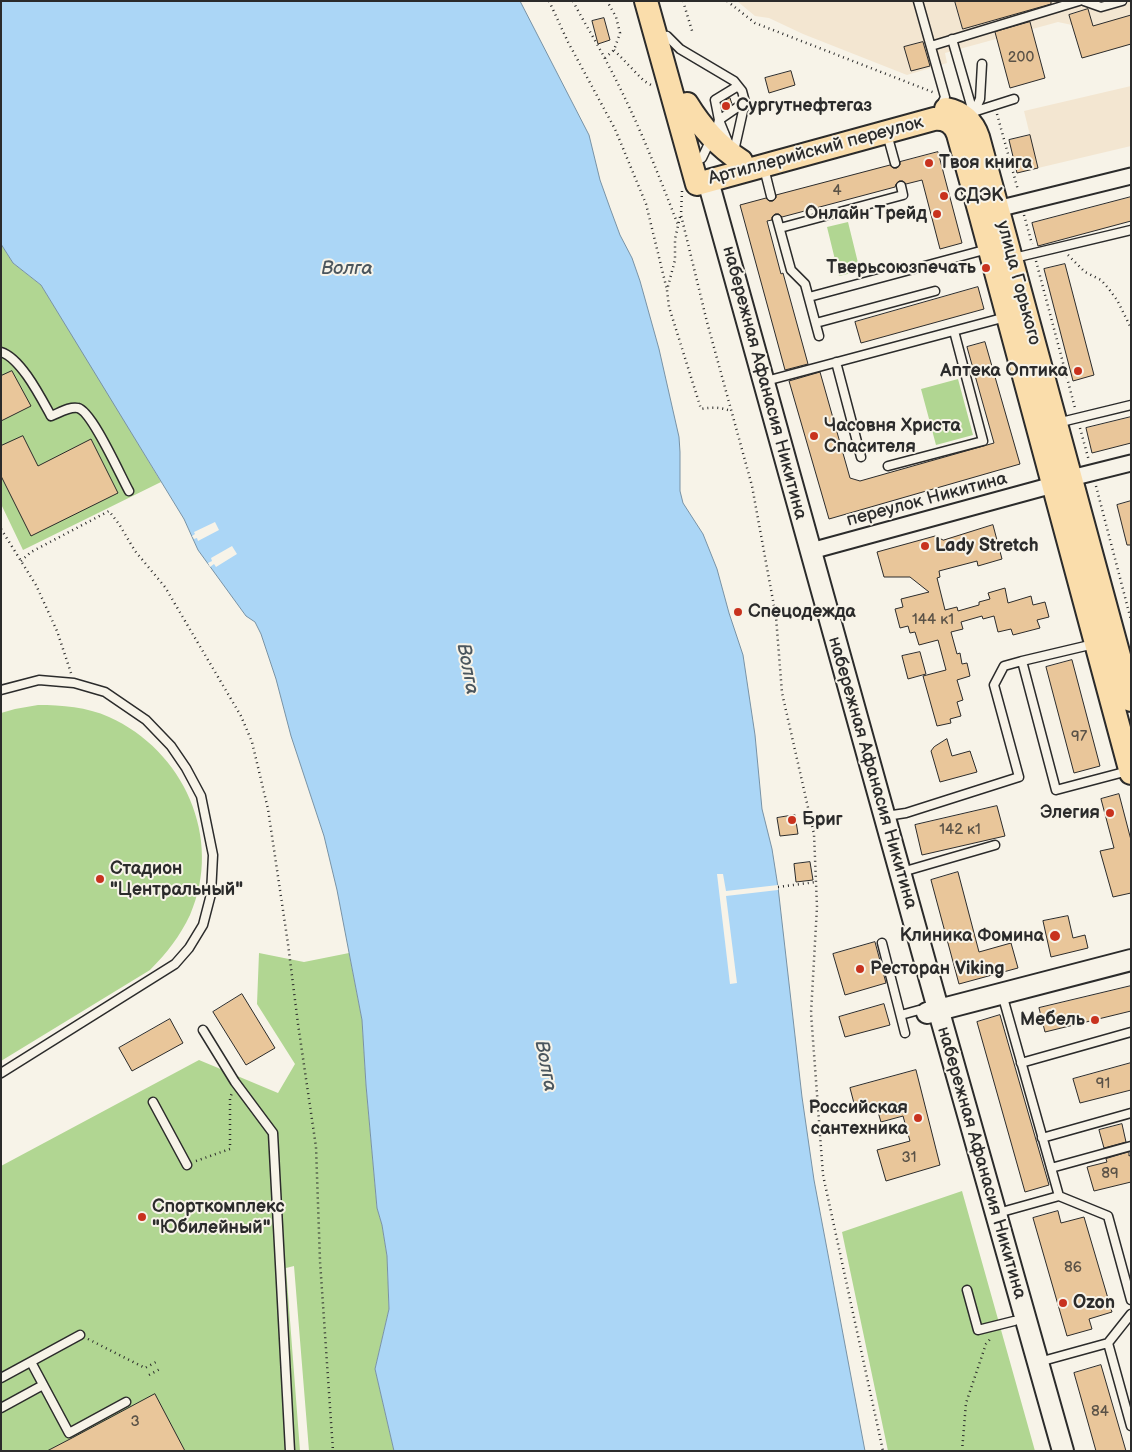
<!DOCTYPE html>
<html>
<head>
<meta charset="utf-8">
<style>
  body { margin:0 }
  #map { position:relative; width:1132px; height:1452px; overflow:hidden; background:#f7f3e8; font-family:"Balsamiq Sans",sans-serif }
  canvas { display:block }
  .frame { position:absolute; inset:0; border:2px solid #2b2b2b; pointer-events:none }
</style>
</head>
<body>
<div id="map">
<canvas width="1132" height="1452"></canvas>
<div class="frame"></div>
</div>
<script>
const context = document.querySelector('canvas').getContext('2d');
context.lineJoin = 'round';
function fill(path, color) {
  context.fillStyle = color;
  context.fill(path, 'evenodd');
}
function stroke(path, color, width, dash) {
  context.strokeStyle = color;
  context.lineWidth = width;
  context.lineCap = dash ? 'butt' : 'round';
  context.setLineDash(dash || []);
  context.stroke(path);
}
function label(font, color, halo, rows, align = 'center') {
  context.font = font + ' "Balsamiq Sans",sans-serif';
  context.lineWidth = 4;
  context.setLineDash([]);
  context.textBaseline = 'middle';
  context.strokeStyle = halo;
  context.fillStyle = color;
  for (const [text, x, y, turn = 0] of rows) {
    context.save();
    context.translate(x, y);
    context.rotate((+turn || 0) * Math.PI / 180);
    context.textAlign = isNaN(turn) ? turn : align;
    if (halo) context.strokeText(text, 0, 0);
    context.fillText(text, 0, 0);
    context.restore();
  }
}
fill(new Path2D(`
  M737,1H1131V44L1083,58L1072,25L1058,22L945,53L947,63L907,75L803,34L769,18L755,16Z
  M1131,86V146L1038,168L1024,111Z`), '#f3e6d1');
fill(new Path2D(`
  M848,222L860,271L839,276L827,227Z
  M1,244L13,263L41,285L96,373L161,482L23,550L1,504Z
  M958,379L973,435L936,445L921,389Z
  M38,705C62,705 87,707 109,717C183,750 224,838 190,915C180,936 167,953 150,970L1,1061V713L15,709Z
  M259,953L304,962L349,953L362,1020L366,1085L377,1208L382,1225L387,1256L389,1309L375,1369L394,1451H309L294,1266L286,1268L300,1451H1V1166L199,1060L278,1093L295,1064L257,1004Z
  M962,1191L1035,1451H888L842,1232Z`), '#b1d692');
const water = new Path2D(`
  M1,1H520L589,135L600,180L610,208L620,235L632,258L640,281L659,349L679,437L680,452V491L683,503L703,534L717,569L729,613L743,655L755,735L762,809L772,849L778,887L802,1097L814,1180L865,1451H394L375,1369L389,1309L387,1256L382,1225L377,1208L366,1085L362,1020L337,890L324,836L291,736L276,679L261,634L255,622L246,616L198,550L184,519L41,285L13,263L1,244Z`);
fill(water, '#abd6f6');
stroke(water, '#7892a5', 1);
fill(new Path2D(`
  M215,522L219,530L198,541L197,538L194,539L192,536L195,534L194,532Z
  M232,546L237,554L216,567L214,564L210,567L208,563L212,561L211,558Z
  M717,874H723L726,891L778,885V890L726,896L737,983L730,984Z`), '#f7f3e8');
const building = new Path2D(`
  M955,1H1051V4L963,29Z
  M1088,9L1093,26L1131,15V44L1082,58L1069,15Z
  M604,18L610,40L598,44L592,21Z
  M1030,22L1045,78L1010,88L995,32Z
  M923,42L930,66L911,71L904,47Z
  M791,71L795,85L769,93L765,78Z
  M730,98L732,104L723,110L721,103Z
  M1030,135L1038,168L1017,173L1009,140Z
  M938,152L962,243L940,249L922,180L906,184L903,181H899L896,184L895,187L782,217L779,214H775L772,217V220L767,221L781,274L783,273L808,364L785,370L740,205L766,198L769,201H773L776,198V195L890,165L893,168H897L900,165V162Z
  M1131,197V221L1038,246L1032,223Z
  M1065,264L1094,375L1073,381L1044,269Z
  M978,287L984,309L861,343L855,322Z
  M985,342L1020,464L829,519L789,381L820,372L850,478L860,481L994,443L967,347Z
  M12,371L31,406L1,421V376Z
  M1131,417V443L1092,453L1086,428Z
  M23,436L38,466L91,439L118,493L31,536L1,476V446Z
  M1131,501V545H1127L1117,505Z
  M993,525L1002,559L978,566L977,561L939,571L940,577L937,578L945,610L957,607L958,611L979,605V602L990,599L988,593L1005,588L1008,603L1031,596L1033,605L1045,602L1049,617L1037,620L1040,628L1013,635L1011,629L998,632L994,616L983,619L982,616L961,622L963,629L951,632L957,654L960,653L962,664L967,663L970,676L957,680L963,700L957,702L961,716L950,719L951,723L937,726L923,676L946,670L938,640L919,645L915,632L910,633L908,626L900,628L895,609L903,607L901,599L929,592L910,577H884L877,552L935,536L943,540Z
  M920,652L926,674L908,679L902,656Z
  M1072,660L1100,766L1074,773L1046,667Z
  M947,739L952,756L970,751L977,772L940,782L931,751L934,747Z
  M1119,794L1131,840V893L1113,897L1100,851L1114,848L1101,799Z
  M997,806L1005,836L922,855L915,825Z
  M795,815L798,834L780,836L777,818Z
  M810,862L813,880L796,882L794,864Z
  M958,872L979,952L1011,943L1018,968L959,984L931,880Z
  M1068,916L1073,938L1085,935L1088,948L1051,957L1043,921Z
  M875,942L886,983L845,995L833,954Z
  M1131,986V1011L1045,1032L1039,1008Z
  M242,994L275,1048L246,1065L213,1012Z
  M884,1004L890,1025L845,1037L839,1017Z
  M1000,1015L1049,1185L1025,1192L977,1022Z
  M170,1019L183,1043L132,1071L119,1048Z
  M1131,1063V1090L1080,1103L1073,1079Z
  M916,1070L940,1165L886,1181L877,1150L910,1141L903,1116L881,1122L875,1102L855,1107L850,1088Z
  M1122,1124L1126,1142L1104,1148L1099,1130Z
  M1129,1152V1156L1131,1155V1182L1094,1191L1087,1167L1107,1162L1106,1159Z
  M1058,1211L1061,1223L1084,1217L1112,1312L1089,1319L1092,1329L1067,1336L1033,1218Z
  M1101,1365L1126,1451H1096L1074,1373Z
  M155,1394L185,1451H47L72,1438Z`);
fill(building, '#e9c69a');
stroke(building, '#2b2b2b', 1);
const lane = new Path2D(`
  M918,1L945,97L941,106
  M1084,1L1101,7L1122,1
  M667,36L680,49L734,81L742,91L745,102L734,151
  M952,39L975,119
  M931,46L1079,1
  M974,112L980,99L982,64
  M970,113L1014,99
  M718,124L719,120L745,102
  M887,134L895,163
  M728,142L719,120L715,100L738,86
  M702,158L711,139
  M764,168L771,196
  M777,219L791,270L805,284L819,336
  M780,228L903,195L901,186
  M1014,258L1131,230
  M809,297L988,249
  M816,323L935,291
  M1,352C21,358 41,398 51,416C59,413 70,406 78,408C92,411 121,477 129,491
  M836,362L861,457
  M766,381L1006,317
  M1057,423L1131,405
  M888,466L983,441L954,331
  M1094,644L1022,661L1056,790L1128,771
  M1,690L39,680L74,683L105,692L146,720L171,746L186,768L201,796L213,855L211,894L203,925L189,948L175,964L1,1073
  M886,816L906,813L1019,777L994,685L1004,666L1022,661
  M902,872L995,845
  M882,943L905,1033
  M901,1015L919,1010L927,1013
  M203,1030L235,1082L273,1133L290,1451
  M1021,1063L1131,1032
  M153,1102L187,1165
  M1042,1138L1131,1113
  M1051,1168L1131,1146
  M1059,1196L1108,1216L1131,1300
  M998,1213L1059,1196L1002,994
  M967,1290L978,1330L1014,1321
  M1108,1343L1131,1426
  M31,1362L69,1433L126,1402
  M1039,1362L1108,1343L1131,1314
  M1,1378L80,1335
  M1,1408L43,1385`);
const street = new Path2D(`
  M989,211L1131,176
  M1071,478L1131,463
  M811,551L1053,485`);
const secondary = new Path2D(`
  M708,181L937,1005L1063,1451
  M927,1013L1131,960`);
const primary = new Path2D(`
  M646,1L697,184
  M687,104C701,127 718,146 741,161
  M946,109C962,112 973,122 978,137L1131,700
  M697,184L934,119C946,118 954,123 958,134L980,213L1131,773`);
stroke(lane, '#2b2b2b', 11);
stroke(street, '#2b2b2b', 19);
stroke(secondary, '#2b2b2b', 24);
stroke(primary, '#2b2b2b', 26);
stroke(new Path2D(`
  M549,1L568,42L615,129L646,204L667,290
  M573,1C583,21 595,39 605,59C634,112 656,168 678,225
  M683,1L693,34
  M727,1L755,23L935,93
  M614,50L644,81L651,85
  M605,58L614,50L620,33L616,17L607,1
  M997,114L1018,190
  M682,191L681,215L707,322L752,486L776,617L782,693L814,834L817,907L811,1013L823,1175L883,1451
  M1024,215L1032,244
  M680,217L675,239V260L667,290L669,307L701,409C712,407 720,407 731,411
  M1068,255L1085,272L1101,280L1109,289L1117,300L1131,328
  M1036,261L1075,408
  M1080,428L1089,461
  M1096,486L1131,620
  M1,529L36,585L57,631L71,673
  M21,561L31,552L109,511L119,524L135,551L165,587L241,716L252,742L268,809L288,944L298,1024L316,1147L320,1261L333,1451
  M778,887L816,882
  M196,1161L230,1149V1098L232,1093
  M88,1339L145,1368L156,1362
  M149,1375L160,1369
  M962,1451L966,1403L986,1344L992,1337`), '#2b2b2b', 2.5, [1, 4]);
stroke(lane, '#f7f3e8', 8);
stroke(street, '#f7f3e8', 15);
stroke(secondary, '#f7f3e8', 20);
stroke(primary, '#faddab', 22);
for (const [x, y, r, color] of [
  [726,106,5,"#c8321e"],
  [929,163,5,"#c8321e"],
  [944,196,5,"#c8321e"],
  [937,214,5,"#c8321e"],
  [986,268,5,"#c8321e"],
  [1078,371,5,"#c8321e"],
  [814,436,5,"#c8321e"],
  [925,546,5,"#c8321e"],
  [738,612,5,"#c8321e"],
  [1110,813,5,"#c8321e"],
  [792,820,5,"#c8321e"],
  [100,879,5,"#c8321e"],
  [1055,936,6,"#c8321e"],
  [860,969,5,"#c8321e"],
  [1095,1020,5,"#c8321e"],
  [918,1118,5,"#c8321e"],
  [142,1217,5,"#c8321e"],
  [1063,1303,5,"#c8321e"]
]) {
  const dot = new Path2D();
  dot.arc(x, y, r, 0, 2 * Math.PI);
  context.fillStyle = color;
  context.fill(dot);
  stroke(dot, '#f7f3e8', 2);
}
label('15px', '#5a5247', null, [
  ["200",1021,58],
  ["4",837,191],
  ["144 к1",933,620],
  ["97",1079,737],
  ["142 к1",960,830],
  ["91",1103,1084],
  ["31",909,1158],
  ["89",1110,1174],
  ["86",1073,1268],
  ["84",1100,1412],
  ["3",135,1422]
]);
label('bold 18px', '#2b2b2b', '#f7f3e8', [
  ["Сургутнефтегаз",736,106],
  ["Твоя книга",939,163],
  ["СДЭК",954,196],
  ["Онлайн Трейд",927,214,"right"],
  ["Тверьсоюзпечать",976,268,"right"],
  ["Аптека Оптика",1068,371,"right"],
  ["Часовня Христа",824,426],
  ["Спасителя",824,447],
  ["Lady Stretch",935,546],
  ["Спецодежда",748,612],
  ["Элегия",1100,813,"right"],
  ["Бриг",802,820],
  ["Стадион",110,869],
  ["\"Центральный\"",110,890],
  ["Клиника Фомина",1044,936,"right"],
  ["Ресторан Viking",870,969],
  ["Мебель",1085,1020,"right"],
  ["Российская",908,1108,"right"],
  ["сантехника",908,1129,"right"],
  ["Спорткомплекс",152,1207],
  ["\"Юбилейный\"",152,1228],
  ["Ozon",1073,1303]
], 'left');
label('18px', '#2b2b2b', '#f7f3e8', [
  ["Артиллерийский переулок",816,151,-15],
  ["улица Горького",1018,283,75],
  ["набережная Афанасия Никитина",764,383,75],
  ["переулок Никитина",927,500,-15],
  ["набережная Афанасия Никитина",872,773,74],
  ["набережная Афанасия Никитина",981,1163,74]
]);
label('italic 19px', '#4b565e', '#f7f3e8', [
  ["Волга",347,269],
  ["Волга",467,669,79],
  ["Волга",545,1066,79]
]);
</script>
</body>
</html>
